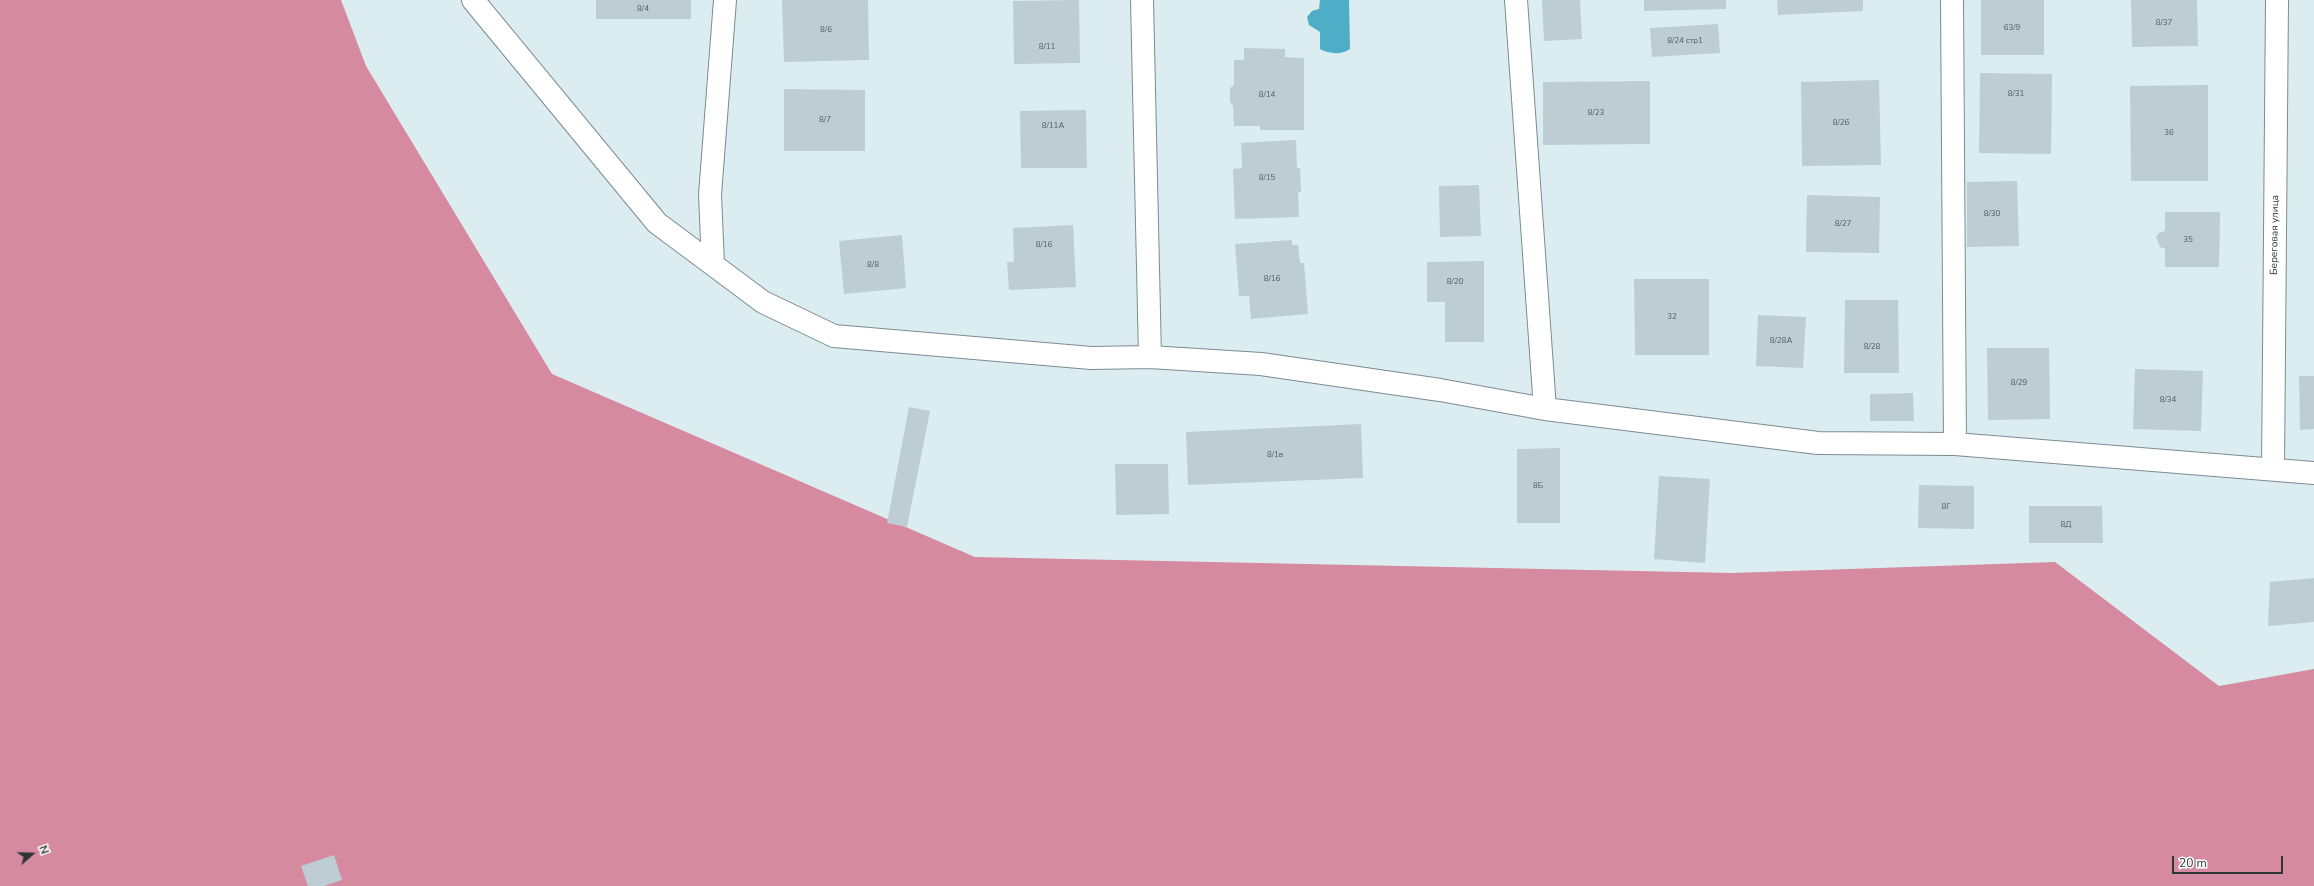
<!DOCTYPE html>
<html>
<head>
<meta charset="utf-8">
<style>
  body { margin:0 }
  #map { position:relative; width:2314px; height:886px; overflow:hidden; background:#dcedf2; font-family:"Nunito Sans",sans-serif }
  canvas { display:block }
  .north { position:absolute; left:12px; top:834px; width:40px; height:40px; -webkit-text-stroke:3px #fff; paint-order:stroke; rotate:70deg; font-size:11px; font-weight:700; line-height:16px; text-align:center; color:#2f3537 }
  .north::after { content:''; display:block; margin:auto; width:14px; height:18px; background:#2f3537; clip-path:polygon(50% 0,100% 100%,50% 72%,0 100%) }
  .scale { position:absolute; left:2172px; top:856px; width:111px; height:18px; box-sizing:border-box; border:2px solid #2f3537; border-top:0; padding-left:5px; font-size:12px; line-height:14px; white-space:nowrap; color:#2f3537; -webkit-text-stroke:3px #fff; paint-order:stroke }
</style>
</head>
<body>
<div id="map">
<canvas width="2314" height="886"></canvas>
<div class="north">N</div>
<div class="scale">20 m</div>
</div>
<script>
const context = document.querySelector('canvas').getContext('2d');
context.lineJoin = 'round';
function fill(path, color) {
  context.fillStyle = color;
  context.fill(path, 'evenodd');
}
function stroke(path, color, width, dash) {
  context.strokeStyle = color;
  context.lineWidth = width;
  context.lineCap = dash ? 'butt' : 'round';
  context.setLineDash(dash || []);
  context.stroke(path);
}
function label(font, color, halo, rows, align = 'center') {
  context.font = font + ' "Nunito Sans",sans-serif';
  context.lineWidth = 3;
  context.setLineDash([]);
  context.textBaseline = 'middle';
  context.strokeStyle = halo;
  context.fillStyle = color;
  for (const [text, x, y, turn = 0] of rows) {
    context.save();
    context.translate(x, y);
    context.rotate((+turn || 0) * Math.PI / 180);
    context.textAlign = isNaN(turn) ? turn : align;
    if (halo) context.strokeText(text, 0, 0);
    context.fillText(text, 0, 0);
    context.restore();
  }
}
fill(new Path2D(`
  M0,0H341L366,66L552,374L975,557L1732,573L2055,562L2219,686L2314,669V886H0Z`), '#d68a9f');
fill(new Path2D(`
  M1320,0H1349L1350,49C1342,55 1328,54 1320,49V32L1309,25L1307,17L1312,11L1319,9Z`), '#4fadc7');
fill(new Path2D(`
  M596,0H691V19H596Z
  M782,0H868L869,60L784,62Z
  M1079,0L1080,63L1014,64L1013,1Z
  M1542,0H1580L1582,39L1544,41Z
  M1644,0H1726V9L1644,11Z
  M1777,0H1863V11L1778,15Z
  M1981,0H2044V55H1981Z
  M2131,0H2197L2198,46L2132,47Z
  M1718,24L1720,53L1652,57L1650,28Z
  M1244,48L1285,49V57L1304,58V130H1260V126H1234L1233,106L1230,102V88L1234,85V60H1244Z
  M1980,73L2052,74L2051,154L1979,153Z
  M1879,80L1881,165L1802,166L1801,82Z
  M1650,81V144L1543,145V82Z
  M2208,85V181H2131L2130,86Z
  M784,89L865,90V151H784Z
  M1086,110L1087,168H1021L1020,111Z
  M1296,140L1297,168H1300L1301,192H1298L1299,217L1235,219L1233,169L1242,168L1241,143Z
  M2017,181L2019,246L1967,247V182Z
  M1479,185L1481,236L1440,237L1439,186Z
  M1807,195L1880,197L1879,253L1806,252Z
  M2165,212H2220L2219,267H2165V249L2160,247L2156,237L2159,233L2165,231Z
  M1073,225L1076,287L1009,290L1007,262H1014L1013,228Z
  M902,235L906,288L844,294L839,241Z
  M1292,240V245H1298L1300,263H1304L1308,314L1251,319L1249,296H1239L1235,244Z
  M1484,261V342H1445V302H1427V262Z
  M1634,279H1709V355H1635Z
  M1845,300H1898L1899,373H1844Z
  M1758,315L1806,317L1803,368L1756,366Z
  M1987,348H2049L2050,419L1988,420Z
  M2135,369L2203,371L2201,431L2133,429Z
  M2299,376H2314V429L2300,430Z
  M1913,393L1914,421H1870V394Z
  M909,407L930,411L907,527L887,523Z
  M1361,424L1363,478L1188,485L1186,432Z
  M1560,448V523H1517V449Z
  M1115,464H1168L1169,514L1116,515Z
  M1659,476L1710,479L1705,563L1654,559Z
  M1919,485L1974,486V529L1918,528Z
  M2029,506H2102L2103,543H2029Z
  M2314,578V622L2268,626L2270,582Z
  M334,855L342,880L324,886H308L301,866Z`), '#bdcdd3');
const minor = new Path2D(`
  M473,0L657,223L763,302L834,336L1091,358L1150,357L1261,364L1440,390L1545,409L1818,443L1955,444L2314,473
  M1142,0L1150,357
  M1516,0L1545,409
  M1952,0L1955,444
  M713,264L710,195L725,0
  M2273,469L2277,0`);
stroke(minor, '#7c8b90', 24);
stroke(minor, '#fff', 22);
label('8px', '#525b5e', null, [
  ["8/4",643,9],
  ["8/37",2164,23],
  ["63/9",2012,28],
  ["8/6",826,30],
  ["8/24 стр1",1685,41],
  ["8/11",1047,47],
  ["8/31",2016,94],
  ["8/14",1267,95],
  ["8/23",1596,113],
  ["8/7",825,120],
  ["8/26",1841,123],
  ["8/11А",1053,126],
  ["36",2169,133],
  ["8/15",1267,178],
  ["8/30",1992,214],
  ["8/27",1843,224],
  ["35",2188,240],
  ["8/16",1044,245],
  ["8/8",873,265],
  ["8/16",1272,279],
  ["8/20",1455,282],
  ["32",1672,317],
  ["8/28А",1781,341],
  ["8/28",1872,347],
  ["8/29",2019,383],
  ["8/34",2168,400],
  ["8/1в",1275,455],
  ["8Б",1538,486],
  ["8Г",1946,507],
  ["8Д",2066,525]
]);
label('10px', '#2f3537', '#fff', [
  ["Береговая улица",2275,235,-89]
]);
</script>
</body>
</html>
